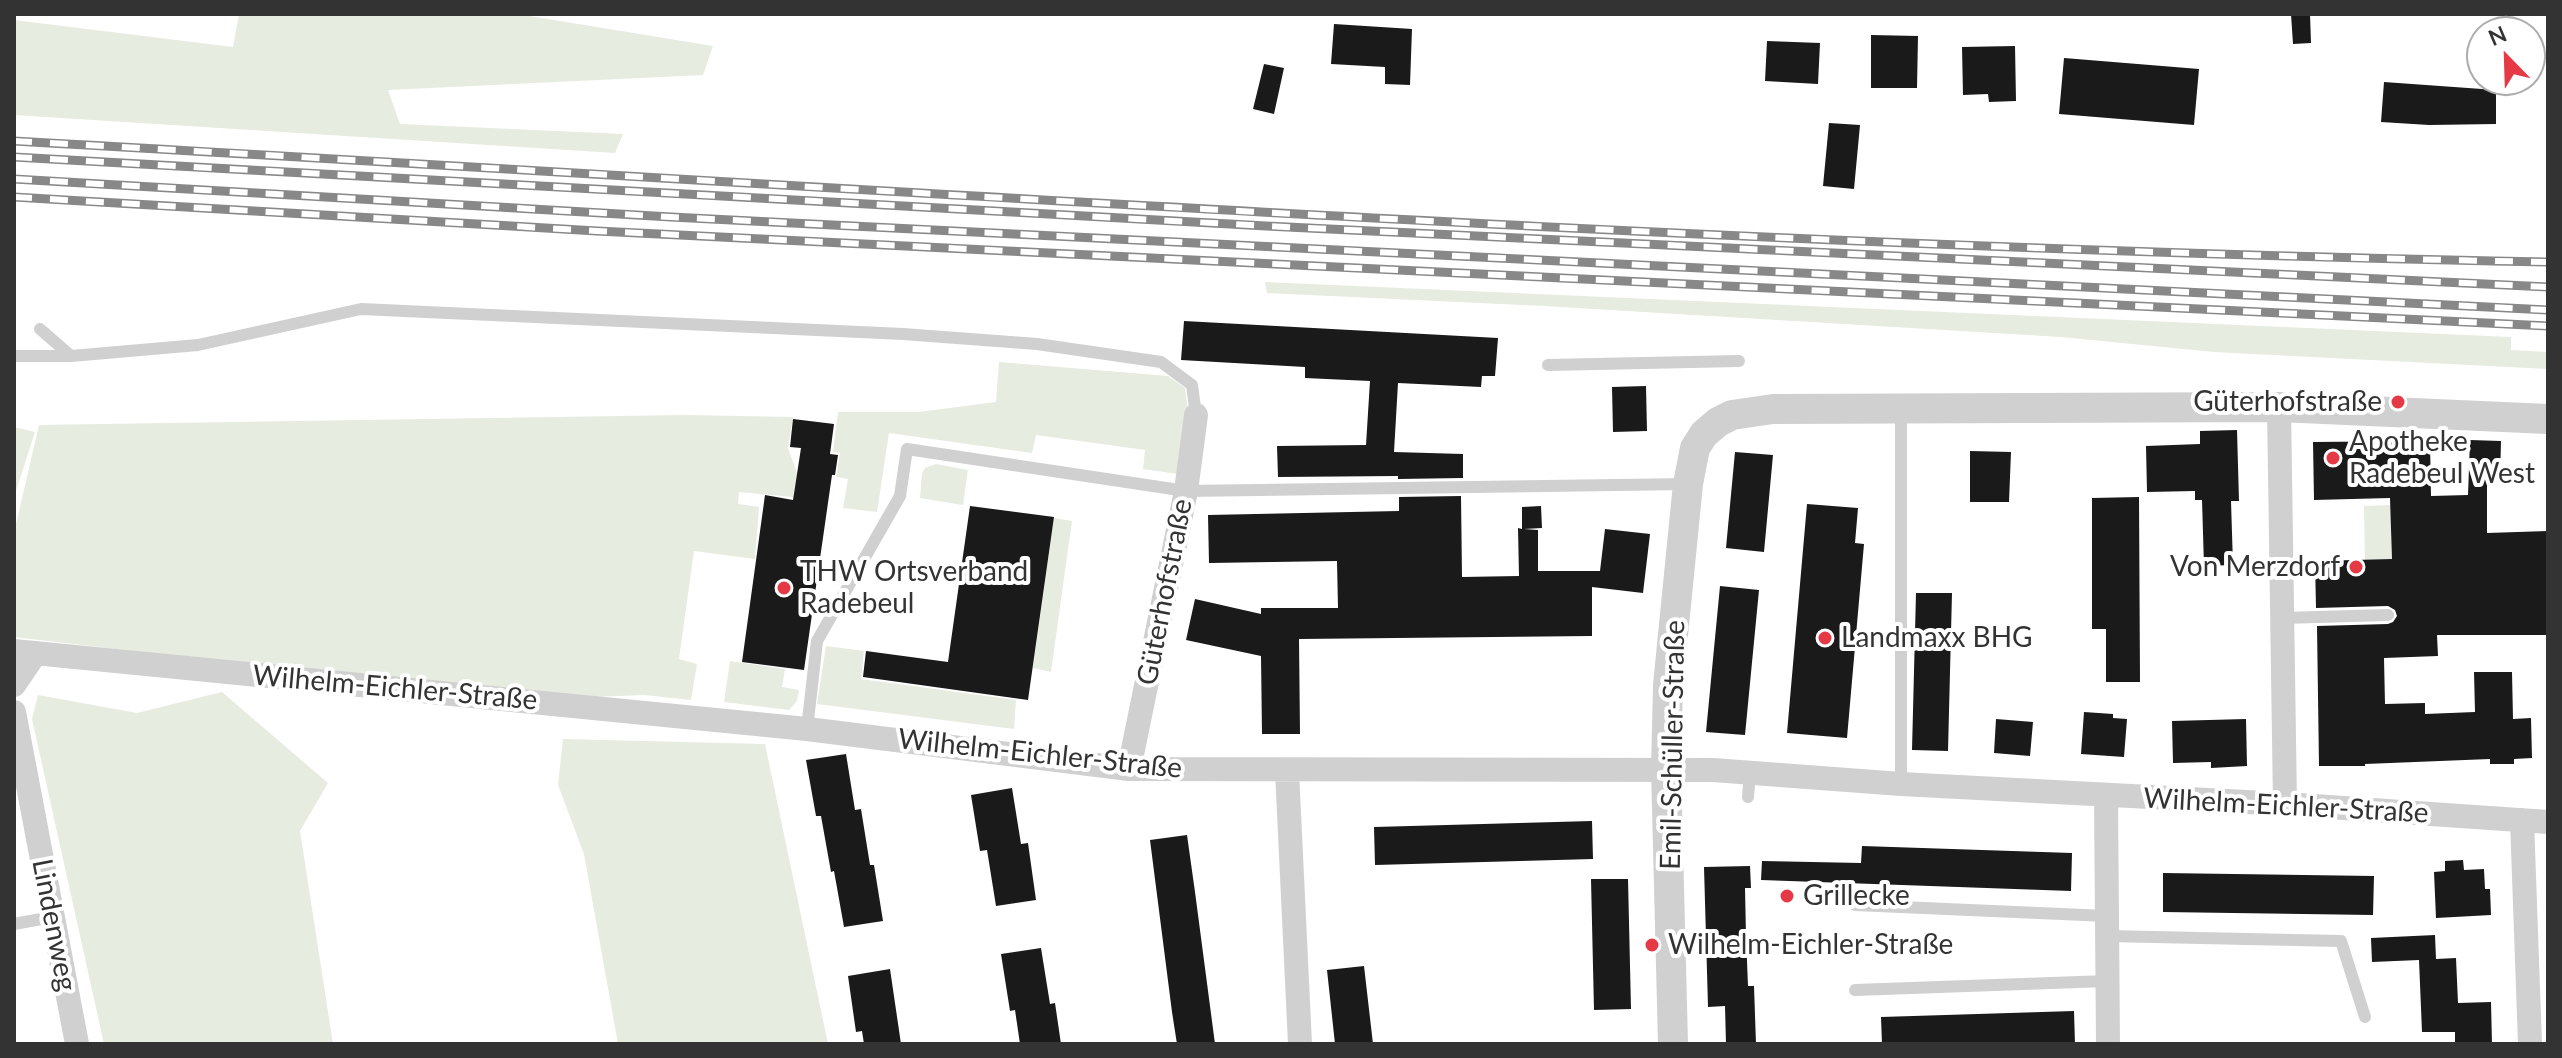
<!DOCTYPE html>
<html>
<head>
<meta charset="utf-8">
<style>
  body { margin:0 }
  #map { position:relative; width:2562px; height:1058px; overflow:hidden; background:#fff; font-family:Lato,sans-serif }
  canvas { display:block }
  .frame { position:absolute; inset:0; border:16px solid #333; pointer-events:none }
  .north { position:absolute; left:2466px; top:16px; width:80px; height:80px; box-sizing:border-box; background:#fff; border:2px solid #adadad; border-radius:50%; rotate:337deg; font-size:22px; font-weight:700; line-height:32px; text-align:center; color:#333 }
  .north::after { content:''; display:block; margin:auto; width:28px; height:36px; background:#e63946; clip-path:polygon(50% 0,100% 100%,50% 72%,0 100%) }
</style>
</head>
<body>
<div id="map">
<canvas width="2562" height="1058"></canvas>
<div class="frame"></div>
<div class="north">N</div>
</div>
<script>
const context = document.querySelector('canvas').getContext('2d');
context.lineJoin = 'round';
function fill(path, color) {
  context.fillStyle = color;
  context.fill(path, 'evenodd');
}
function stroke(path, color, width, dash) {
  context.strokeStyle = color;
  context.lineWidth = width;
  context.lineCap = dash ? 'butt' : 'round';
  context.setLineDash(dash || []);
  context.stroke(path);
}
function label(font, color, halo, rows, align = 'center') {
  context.font = font + ' Lato,sans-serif';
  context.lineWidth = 8;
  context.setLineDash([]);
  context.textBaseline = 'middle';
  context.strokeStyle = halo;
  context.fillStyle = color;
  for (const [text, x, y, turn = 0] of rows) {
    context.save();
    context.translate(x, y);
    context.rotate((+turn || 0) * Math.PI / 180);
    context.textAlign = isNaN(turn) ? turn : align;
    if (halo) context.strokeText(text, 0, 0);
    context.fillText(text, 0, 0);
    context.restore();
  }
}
fill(new Path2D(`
  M239,14H517L713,46L703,75L388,90L400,124L623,134L615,153L14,115V20L233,47Z
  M1265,282L2511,337V350L2548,352V369L2214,352L2061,337L1544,306L1267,293Z
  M999,362L1168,376L1185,388L1188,410L1178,474L1143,469L1145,450L1036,435L1032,453L889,433L877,512L843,508L848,479L836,477L840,453L833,452L838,412H919L996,402Z
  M685,415L793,417L788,448L797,473L793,497L739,492L738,504L759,507L755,559L694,551L679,659L697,664L691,700L644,695L592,697L390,681L14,637V533L39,425Z
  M14,427L35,432L14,497Z
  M936,464L968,470L963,505L920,498L922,473L925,468Z
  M2391,505L2392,559L2365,560L2364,506Z
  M1054,518L1072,521L1051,672L1033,668Z
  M826,646L864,651L861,679L1016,700L1014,729L817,704Z
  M730,661L785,669L782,687L799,690L797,701L789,710L724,702Z
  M222,692L328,783L300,831L333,1044H104L32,719L38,695L137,713Z
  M563,739L765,744L828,1044H618L584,854L558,785Z`), '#e6ecdf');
fill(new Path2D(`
  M2291,14H2310L2311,43L2293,44Z
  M1334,24L1412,29L1410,85L1385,84V67L1331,64Z
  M1871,35L1918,36L1917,88H1871Z
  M1767,41L1820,43L1818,84L1765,81Z
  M2015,46L2016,101L1989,102L1988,94L1963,95L1962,47Z
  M2064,58L2199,69L2194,125L2059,114Z
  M1264,64L1284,68L1274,114L1253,109Z
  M2384,82L2496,90V124L2429,125L2381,122Z
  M1829,123L1860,125L1854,189L1823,186Z
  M1184,321L1498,338L1495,376H1482L1481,387L1398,383L1394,452L1463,454V478L1398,479V476L1278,477L1277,446L1366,445L1370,381L1305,378V367L1181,360Z
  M1646,386L1647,431L1613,432L1612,387Z
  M793,419L834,424L830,454L838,455L835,475H832L804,670L742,662L765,495L793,500L801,448L790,447Z
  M2237,430L2239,501H2231L2233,565L2204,566L2202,500H2195V491L2147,492L2146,446L2200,444V431Z
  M2470,440L2501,441L2500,481H2487V533L2548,531V635H2437L2438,656L2384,658L2385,704L2425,703V714L2475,712L2474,672H2512L2513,719L2531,718L2532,758L2514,759V764H2490V759L2365,764V766H2319L2317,626L2388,624L2393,622L2397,616L2395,610L2388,606L2316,608L2315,561L2392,559L2390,498L2314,500L2313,442L2430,441L2431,496L2468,495Z
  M1970,451L2011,452L2009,502H1970Z
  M1735,452L1773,455L1764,552L1726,548Z
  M1461,496L1462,577L1519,576L1518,528L1522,529V507L1541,506L1542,528L1524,529L1538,530V571H1600L1605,529L1650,534L1643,593L1592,587V636L1299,639L1300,734H1262L1261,656L1186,640L1195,599L1261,614V608H1338L1337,561L1209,563L1208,515L1399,511V497Z
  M2139,497L2140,682H2106V629H2092V498Z
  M1807,504L1858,508L1855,543L1864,544L1847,738L1787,733Z
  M970,506L1054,517L1028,700L863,677L866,651L948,662Z
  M1720,586L1759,590L1745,735L1706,732Z
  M1916,593H1952L1948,751L1912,750Z
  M2084,712L2113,714V718L2127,719L2124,757L2081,754Z
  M1996,719L2033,722L2030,756L1994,753Z
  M2246,719L2247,766L2211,768V762L2173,763L2172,721Z
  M846,754L855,810L861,809L870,865H874L883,921L844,927L834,871L831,872L821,816H816L806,760Z
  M1012,788L1021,844L1028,843L1036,900L996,906L987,850L980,851L971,795Z
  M1592,821L1593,859L1375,865L1374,827Z
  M1187,835L1195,892L1215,1044H1177L1172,1012L1150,840Z
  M1862,846L2072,853L2071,891L1761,880L1762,861L1861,863Z
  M2463,860L2464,870L2484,869L2485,889H2490L2491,915L2436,918L2434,872L2445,871V861Z
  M1750,866L1751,888H1745L1746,936L1748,986H1754L1756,1044H1726L1725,1006L1708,1007L1704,867Z
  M2163,873L2374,876L2373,915L2163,912Z
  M1591,879H1628L1631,1009L1594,1010Z
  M2435,935L2436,959L2456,958L2458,1003L2491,1002L2492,1044H2455V1032H2422L2419,960L2372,962L2371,938Z
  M1041,948L1050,1004L1055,1003L1061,1044H1020L1015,1010L1010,1011L1001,954Z
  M1364,966L1373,1044H1335L1327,970Z
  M890,969L901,1044H864L862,1031L856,1032L848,976Z
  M2074,1011L2075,1044H1882L1881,1017Z`), '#1a1a1a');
stroke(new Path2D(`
  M40,329L71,356L198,345L361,309L903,334L1037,344L1161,362L1192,385L1196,415
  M14,356H71
  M1548,365L1739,361
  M1901,409V784
  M2282,618L2388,615
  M807,729L817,641L900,496L907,449L1186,491L1688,484
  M1748,797L1750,772
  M1855,905L2107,916
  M14,924L52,917
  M2107,936L2341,941L2365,1017
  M1855,990L2107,981`), '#d0d0d0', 12);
stroke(new Path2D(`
  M2279,407L2285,804
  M14,651L807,729L1129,769L1713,770L1901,784L2285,804L2548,822
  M14,685L35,654
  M14,712L77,1044
  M1129,769L1186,491L1196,415
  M1287,771L1300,1044
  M2106,796L2108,1044
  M2522,820L2530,1044`), '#d0d0d0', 24);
stroke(new Path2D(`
  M1673,1044L1666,769L1668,685L1688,484L1695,448L1704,434L1718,422L1732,415L1773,409L2279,407L2548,419`), '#d0d0d0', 30);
const rail = new Path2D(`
  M14,141C858,187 1702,247 2548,262
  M14,157L1266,226L2548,287
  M14,179L671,217L2548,310
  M14,197L597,231L2548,326`);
stroke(rail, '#888', 9);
stroke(rail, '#fff', 6, [18]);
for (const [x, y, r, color] of [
  [2398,402,8,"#e63946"],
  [2333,458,8,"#e63946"],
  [2356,567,8,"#e63946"],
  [784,588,8,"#e63946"],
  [1825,638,8,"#e63946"],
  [1787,896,8,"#e63946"],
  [1652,945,8,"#e63946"]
]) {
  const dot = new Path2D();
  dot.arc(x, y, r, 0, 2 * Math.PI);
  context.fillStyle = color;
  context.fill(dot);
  stroke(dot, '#fff', 3);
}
label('28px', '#333', '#fff', [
  ["Güterhofstraße",2382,402,"right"],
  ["Apotheke",2349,442],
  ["Radebeul West",2349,474],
  ["Von Merzdorf",2340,567,"right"],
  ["THW Ortsverband",800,572],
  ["Radebeul",800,604],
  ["Landmaxx BHG",1841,638],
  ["Grillecke",1803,896],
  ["Wilhelm-Eichler-Straße",1668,945]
], 'left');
label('28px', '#333', '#fff', [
  ["Güterhofstraße",1165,592,-79],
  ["Wilhelm-Eichler-Straße",395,688,5],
  ["Emil-Schüller-Straße",1673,745,-89],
  ["Wilhelm-Eichler-Straße",1040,754,6],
  ["Wilhelm-Eichler-Straße",2286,806,3],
  ["Lindenweg",54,925,79]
]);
</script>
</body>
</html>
